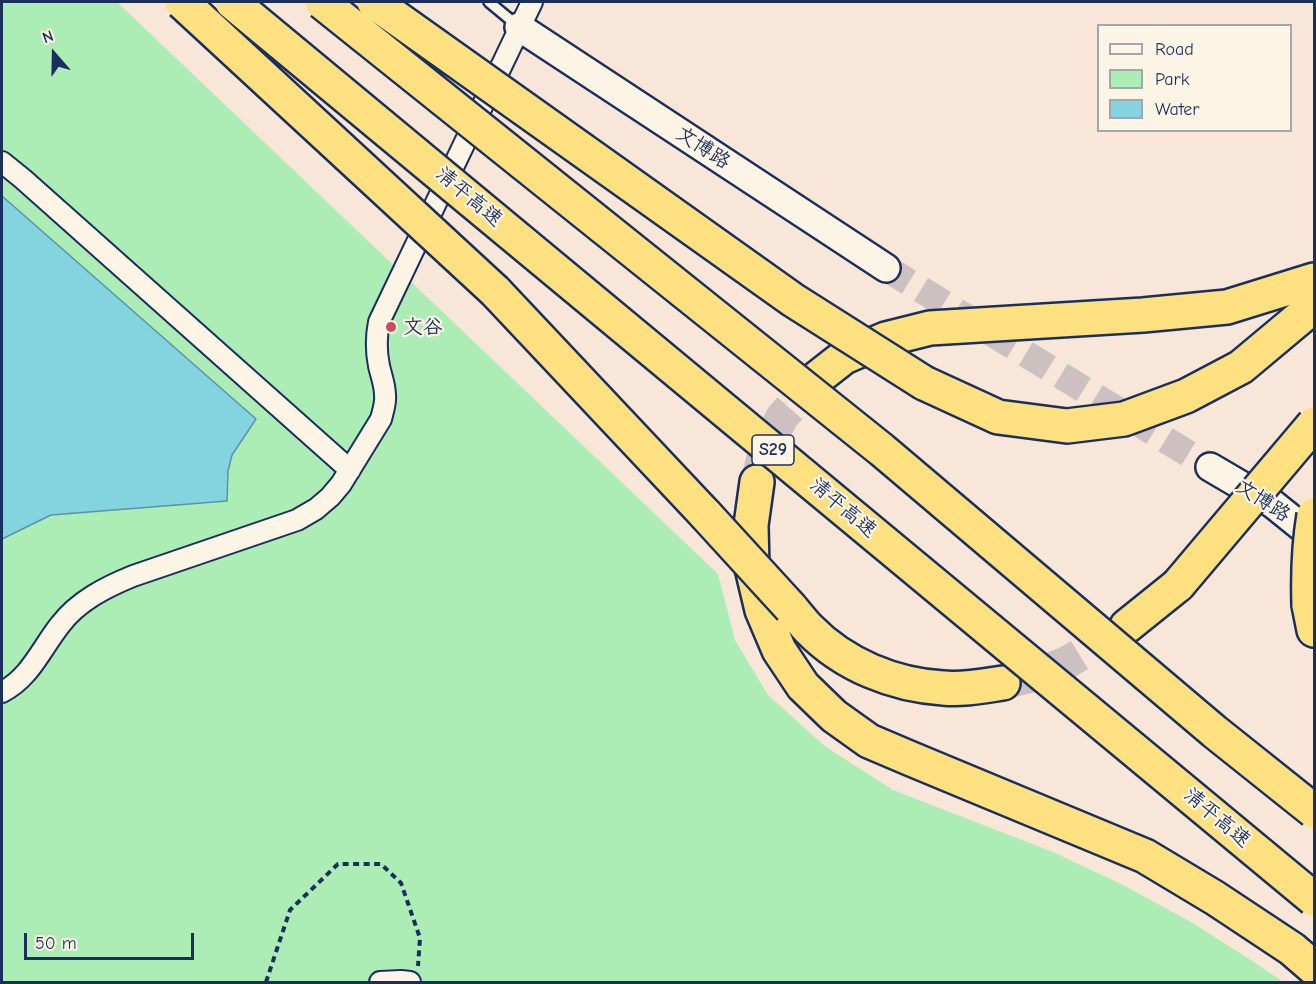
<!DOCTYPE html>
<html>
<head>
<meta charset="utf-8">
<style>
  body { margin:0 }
  #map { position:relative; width:1316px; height:984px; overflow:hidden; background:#f8e6d9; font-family:"Comic Neue",sans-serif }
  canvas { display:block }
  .frame { position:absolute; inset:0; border:3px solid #1b2f5e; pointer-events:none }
  .legend { position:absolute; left:1097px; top:24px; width:195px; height:108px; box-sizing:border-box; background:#fcf5e5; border:2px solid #a2a6af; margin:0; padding:8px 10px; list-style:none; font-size:18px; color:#1b2f5e }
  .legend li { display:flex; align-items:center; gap:12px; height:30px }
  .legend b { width:30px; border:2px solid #a2a6af }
  .north { position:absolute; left:24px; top:24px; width:60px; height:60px; -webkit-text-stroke:4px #fcf5e5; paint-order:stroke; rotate:340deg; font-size:16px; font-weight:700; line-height:24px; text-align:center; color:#1b2f5e }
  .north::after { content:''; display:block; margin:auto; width:21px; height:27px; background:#1b2f5e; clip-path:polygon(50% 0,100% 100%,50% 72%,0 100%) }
  .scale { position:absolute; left:24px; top:933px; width:170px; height:27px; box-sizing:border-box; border:3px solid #1b2f5e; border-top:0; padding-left:8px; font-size:18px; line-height:21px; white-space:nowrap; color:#1b2f5e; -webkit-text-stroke:4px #fcf5e5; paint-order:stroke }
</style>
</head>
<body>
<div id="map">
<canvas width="1316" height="984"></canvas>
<div class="frame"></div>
<ul class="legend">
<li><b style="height:8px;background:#fcf5e5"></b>Road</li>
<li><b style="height:16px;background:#acedb6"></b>Park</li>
<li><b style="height:16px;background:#84d4df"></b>Water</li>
</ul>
<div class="north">N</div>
<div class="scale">50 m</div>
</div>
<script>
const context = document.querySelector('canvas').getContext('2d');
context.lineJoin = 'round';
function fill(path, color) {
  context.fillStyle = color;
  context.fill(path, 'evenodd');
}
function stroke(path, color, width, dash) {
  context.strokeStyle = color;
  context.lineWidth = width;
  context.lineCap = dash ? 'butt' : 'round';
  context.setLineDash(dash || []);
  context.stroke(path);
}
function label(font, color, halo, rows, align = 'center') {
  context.font = font + ' "Comic Neue","LXGW WenKai TC",sans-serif';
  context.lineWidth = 4.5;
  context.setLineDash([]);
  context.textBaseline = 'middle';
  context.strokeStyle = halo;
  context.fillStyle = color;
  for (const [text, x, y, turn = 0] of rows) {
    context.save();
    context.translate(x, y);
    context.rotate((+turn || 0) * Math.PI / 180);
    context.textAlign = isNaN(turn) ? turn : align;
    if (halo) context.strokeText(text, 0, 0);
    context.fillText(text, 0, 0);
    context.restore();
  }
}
fill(new Path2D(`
  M2,2H117L718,574L735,640L768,695L826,747L893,790L1053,852L1123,885L1191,922L1257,964L1283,982H2Z`), '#acedb6');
const water = new Path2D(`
  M2,196L256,419L232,455L228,471L227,501L51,515L2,539Z`);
fill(water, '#84d4df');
stroke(water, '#5a92ab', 1.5);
stroke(new Path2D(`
  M886,268L1210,467`), '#ccc1c0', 27, [27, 14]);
stroke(new Path2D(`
  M757,482L765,450L782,417L816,379
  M1003,683L1036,675L1068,662L1127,626`), '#ccc1c0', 33, [33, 16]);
const lane = new Path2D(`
  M489,2L518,26`);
const street = new Path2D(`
  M2,162L23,179L350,470
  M2,692C30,678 41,649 60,625C78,601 106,587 133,576L297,520L316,509L330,497L341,484L381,419C383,411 386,403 385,395C385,385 381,375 379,366C376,351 376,337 379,322L532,2
  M380,982L401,981L410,982`);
const secondary = new Path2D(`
  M519,27L886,268
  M1210,467L1273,504L1314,537`);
const highway = new Path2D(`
  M495,291L705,514
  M816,379L844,357L886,339L930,328L1143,315L1227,307L1314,280
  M924,383L998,417L1067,426L1124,419L1186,396L1241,367L1314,306
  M757,482L751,525L752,568L762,610L779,650L803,686L834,716L869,741L909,758L1145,856L1215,898L1292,949L1314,968
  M1309,605L1314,630
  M791,608C797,615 803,623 809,629C844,665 894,685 943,688C963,690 983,686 1003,683
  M1127,626L1178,585`);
stroke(lane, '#1b2f5e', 14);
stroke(street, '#1b2f5e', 24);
stroke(secondary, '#1b2f5e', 32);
stroke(highway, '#1b2f5e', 38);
stroke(new Path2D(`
  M266,982L290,910L338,864H381L401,883L420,938L418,966`), '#1b2f5e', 4, [6, 4.5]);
stroke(lane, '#fcf5e5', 9);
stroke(street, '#fcf5e5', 20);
stroke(secondary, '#fcf5e5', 27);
stroke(highway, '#fde080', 33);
const highwayBridge = new Path2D(`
  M182,2L495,291
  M232,2L1314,899
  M322,2L882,450L1215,732L1314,811
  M374,2L793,300L924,383
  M705,514L791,608
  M1178,585L1314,424
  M1309,605C1308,574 1309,545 1314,515`);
stroke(highwayBridge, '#1b2f5e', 38, []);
stroke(highwayBridge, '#fde080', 33);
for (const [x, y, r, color] of [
  [391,327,6,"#d1495b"]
]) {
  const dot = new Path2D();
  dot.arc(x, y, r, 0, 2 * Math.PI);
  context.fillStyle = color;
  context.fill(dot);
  stroke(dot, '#fcf5e5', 2);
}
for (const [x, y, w] of [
  [773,450,42]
]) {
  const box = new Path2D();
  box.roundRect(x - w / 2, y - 15, w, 30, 4.5);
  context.fillStyle = '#fcf5e5';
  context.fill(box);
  stroke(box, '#1b2f5e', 1.5);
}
label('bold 18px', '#1b2f5e', null, [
  ["S29",773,450]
]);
label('20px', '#1b2f5e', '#fcf5e5', [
  ["文博路",703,148,33],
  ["清平高速",469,197,40],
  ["文博路",1263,501,33],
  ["清平高速",843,508,40],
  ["清平高速",1217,818,40]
]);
label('20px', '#1b2f5e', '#fcf5e5', [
  ["文谷",403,327]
], 'left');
</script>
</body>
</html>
